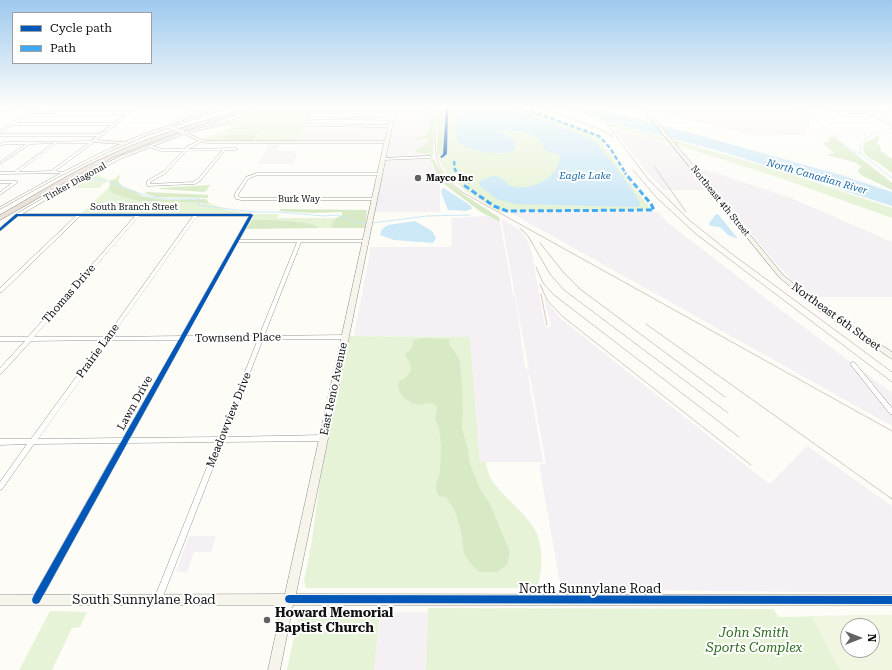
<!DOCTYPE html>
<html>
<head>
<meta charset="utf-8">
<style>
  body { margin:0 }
  #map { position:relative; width:892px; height:670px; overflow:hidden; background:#fdfcf7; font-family:"Roboto Serif",serif }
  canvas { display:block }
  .legend { position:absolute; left:12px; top:12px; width:140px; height:52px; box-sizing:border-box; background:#fff; border:1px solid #a0a0a0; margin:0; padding:5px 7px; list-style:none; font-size:12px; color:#111 }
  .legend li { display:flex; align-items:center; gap:8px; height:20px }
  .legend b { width:20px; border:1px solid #a0a0a0 }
  .north { position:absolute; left:840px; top:618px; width:40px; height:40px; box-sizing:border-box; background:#fff; border:1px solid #a0a0a0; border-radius:50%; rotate:90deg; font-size:11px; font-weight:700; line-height:16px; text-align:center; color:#111 }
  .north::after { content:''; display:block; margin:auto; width:14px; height:18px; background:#646362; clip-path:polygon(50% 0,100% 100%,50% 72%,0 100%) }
</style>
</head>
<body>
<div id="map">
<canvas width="892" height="670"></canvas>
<ul class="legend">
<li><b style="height:5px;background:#0057b8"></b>Cycle path</li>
<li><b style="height:5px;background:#3fa9f5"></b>Path</li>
</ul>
<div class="north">N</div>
</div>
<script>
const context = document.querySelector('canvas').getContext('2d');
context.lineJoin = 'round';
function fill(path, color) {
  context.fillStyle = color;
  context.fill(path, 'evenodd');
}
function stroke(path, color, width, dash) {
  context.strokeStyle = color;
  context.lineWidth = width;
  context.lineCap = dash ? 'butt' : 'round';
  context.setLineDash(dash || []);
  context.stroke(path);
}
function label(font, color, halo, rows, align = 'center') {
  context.font = font + ' "Roboto Serif",serif';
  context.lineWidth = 4;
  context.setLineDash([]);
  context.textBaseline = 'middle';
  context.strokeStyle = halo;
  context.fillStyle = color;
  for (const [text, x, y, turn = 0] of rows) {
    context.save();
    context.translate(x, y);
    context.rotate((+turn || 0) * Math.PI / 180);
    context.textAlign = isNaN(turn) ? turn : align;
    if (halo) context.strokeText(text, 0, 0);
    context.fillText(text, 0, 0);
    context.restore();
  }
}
fill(new Path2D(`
  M315,108H391L389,115H310Z
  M397,108H431L427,133L429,154L432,166L440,181V212H375Z
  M646,108H797L807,115L809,127L804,135L756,136L648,110Z
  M364,126H387L384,141H297L303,129H363Z
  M611,127L671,145L708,190H664L647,172Z
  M269,143H281L277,151H298L293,164H258Z
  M695,166L791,198L892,242V297H813L795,284L773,260Z
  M658,212L667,222L777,307L892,393V426L511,213Z
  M488,216L500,222L513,295L515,296L525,368L529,370L501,218L521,231L528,242L532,254L545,326L549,328L551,326L544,298L561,319L768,483L770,484L807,446L892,506V593L561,589L539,464H546L530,375L528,376L543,462H480L470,337L354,336L371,247H452L451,218Z
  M189,536H216L211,552H194L187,572H176Z
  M380,612H428L426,670H374Z`), '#f5f0f3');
fill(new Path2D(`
  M192,108H222L171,124Z
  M272,108H315L297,141H209L202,139L230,128L224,125L244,121Z
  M439,108H523L597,135L627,179L652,210L500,212L465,191L446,173L439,160L437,150Z
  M608,123L666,138L670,143L610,126Z
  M673,140L775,169L892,208V218L780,178L677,145Z
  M92,172L108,180L99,188H66Z
  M109,187V190L139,201L209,203L227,210L240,212V213H82Z
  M254,214H279L277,218H336L331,228H319L318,226L281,220H252Z
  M350,336L470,337L480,462H486C487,478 497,487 507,498C516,507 527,517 534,528C544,545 543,570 537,588H306L304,581L312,540L320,480Z
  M428,608L774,609L778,617L892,615V670H426ZM848,626H872V650H848Z
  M50,611L87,612L80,627L72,628L52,670H19Z
  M299,612H380L374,670H287Z`), '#e7f3d7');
fill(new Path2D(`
  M430,108H436L433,155L415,152L417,149L423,147L424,144L428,142V139H412L426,135L429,127Z
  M439,108H444V113L442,155L437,154V150Z
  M260,129L251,141L218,139L228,135H251Z
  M880,135L879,140L877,143L880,146L881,151L892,159V173C887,170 884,166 879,163C870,158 859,154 865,142Z
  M830,137H834L892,183V190L861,175L858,171L861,166L854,162L827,155L834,153L823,143L830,141L827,138Z
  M430,159H434C448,189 473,200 499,217L500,222L481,212L440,181Z
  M119,175L120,176L118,181L123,187L135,191L142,196L151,198L169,200L206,199L209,203L139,201L114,194L109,190L110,180L115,179Z
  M210,185L207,190L204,192L160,189L159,188Z
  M148,192L208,195V198L156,197L144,193Z
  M281,209L367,210L365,228H331C333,221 335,218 342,215V212L313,213L279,211Z
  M252,220C274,220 297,220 318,226L319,228L246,229Z
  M423,338L449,339V345L455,352L460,361L463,399L462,428L468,450L469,461L479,487L490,504L510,552L507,565L497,572H479L471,564L464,554L461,531L455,511L446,497L439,496L436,491V484L440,473L441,446L439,427L435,420L437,407L432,403C427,403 421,406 416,404C406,402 396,392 399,381C412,376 415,366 405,356L406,353L411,349L414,340Z`), '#d8eac5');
fill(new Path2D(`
  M892,615V670H840L811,616ZM848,626H872V650H848Z`), '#f0f6e1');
fill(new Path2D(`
  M465,108H510L590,138L597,143C605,154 639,195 640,205L638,207L515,204L497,199L480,186L479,182C484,179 491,176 496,176C503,177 505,184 511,186C531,192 561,177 560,155L545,150C543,146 542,142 539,139C532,133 506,128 499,131C506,136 517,138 515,149C504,158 469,151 458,142C454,130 455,117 465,108Z
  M566,108H595L687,132L841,175L892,192V206L720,151L616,124Z
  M444,188L471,206L472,209L466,211L448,210L441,192L442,189Z
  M716,214L719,215L738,239L728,235L720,227L710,226L709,223Z
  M415,221L432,231L436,238L433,243L394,240L380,235L382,229L388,225Z`), '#cde8f7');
stroke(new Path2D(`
  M800,108L812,115L818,122L855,152L861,154L892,178
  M861,154L860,145C868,135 880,131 892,128
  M85,177L107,181L150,197L169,199H200L198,205L252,212H279L324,216L337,215L359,223H366
  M372,223L427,216L470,215`), '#cde8f7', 1);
const street = new Path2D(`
  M9,108H12L0,115V113Z
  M67,108H70L64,112H129L130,113L129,114H65L64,115L63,114L32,113L15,123H115L116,124L115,125H12L0,132V130L30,111L62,112Z
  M827,108H830L841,112H866L860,108H863L869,112L892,111V113H872L892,125V127L868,113L841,114Z
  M310,117L392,118L393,119L392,120L311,119L309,124L391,125V126L390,127L306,126L309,118Z
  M0,134H100L101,135L100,136H0Z
  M201,140H202V142L188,149L236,148L238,149L236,150H225L201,180L195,184L147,186V181L164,171L183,151H162L148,147V145L162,149H185L186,147ZM222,150L199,178L193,182L150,184V182L166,173L186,151Z
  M30,141L31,142L93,141V143L55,171L63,172L111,148L114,149L56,178L0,209V207L61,173L0,174V172H14L54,143L30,144L0,164V162L26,144H5L0,146V144L4,142H28ZM57,143H89L51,171L18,172Z
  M125,154L128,155L85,177L22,214H251L253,215L239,240H366L368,241L366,242H301L264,336L345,335L348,337L345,339H263L225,437L324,435L326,436L327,438L326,440L324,441L223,442L162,599L161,602L158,603L155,602L154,599L217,442L127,443L39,603L36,604L33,603L32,600L33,597L120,443L34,444L2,489L0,490V482L27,444L0,445V439H31L103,340L31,341L2,373L0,374V368L25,341H0V337H28L135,216H80L2,292H0V288L76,216H18L0,231V228L16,214L83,175ZM139,216H193L106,337H34ZM197,216H249L181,336L111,337ZM238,242H297L259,336H186ZM258,339L219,437L130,438L184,340ZM109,340H179L123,438L38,439Z
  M431,156L432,157L430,158L383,160L381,159L383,158Z
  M257,173H380L382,174L380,175H257L248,179L238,195L239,197L241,198H376V200H241L236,199L234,195L246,177Z
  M0,181H16L18,182L0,195V192L12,183H0Z
  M853,362L855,363L892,408V414H890L851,365L850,364L851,363Z`);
const secondary = new Path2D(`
  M133,108H137L97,140L124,142L146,133L222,108H227L148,135L113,150L110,149L120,144L92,142V140Z
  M263,108H268L238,121L188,133L202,140L208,141H385L392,108H396L296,594L892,595V605H293L280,670H268L282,605H0V595L285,594L384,143H208L200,142L184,134L128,156L124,155L181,133V131L185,132L236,119Z
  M642,108H646L783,275L823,307L892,352V359L818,310L779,277Z`);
const highway = new Path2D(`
  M250,108H257L168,136L116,156L73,178L0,220V215C37,194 73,171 112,154C156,134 203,121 250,108Z`);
stroke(street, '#979795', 1);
stroke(secondary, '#8e8d8b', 1);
stroke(highway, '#858482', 1);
fill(street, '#fffffe');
fill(secondary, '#f6f4eb');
fill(highway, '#eae1d8');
stroke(new Path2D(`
  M437,108C436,147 427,164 462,192L892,431
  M542,108L600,129L614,137
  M595,108L648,179L688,219L728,251L892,372
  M650,108L681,113L698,108
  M654,166L686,212
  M633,170L656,197L696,234L892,382
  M520,228L528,236L550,274L564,290L728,413
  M540,243L564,273L580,289L725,397
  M536,267L543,283L554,295L739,437
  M540,284L547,300L562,316L751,465
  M541,294L547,325
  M646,324L892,499`), '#d9c6c7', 1);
stroke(new Path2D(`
  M891,498L892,499`), '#d9c6c7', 1.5);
const secondaryBridge = new Path2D(`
  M170,127L182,132`);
stroke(secondaryBridge, '#8e8d8b', 4.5, []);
stroke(secondaryBridge, '#f6f4eb', 4);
stroke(new Path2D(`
  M517,108L539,114L599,136L610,148L626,174
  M454,161L455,170L459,174`), '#3fa9f5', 2.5, [4.5, 2.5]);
stroke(new Path2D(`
  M458,173L467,179L468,182L465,186L494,206L507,211L654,210L651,204L625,173`), '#3fa9f5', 3, [6, 3]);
fill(new Path2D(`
  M446,108H448L447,154L442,158L440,157L443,154Z
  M16,214H251L253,215L39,603L36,604L33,603L32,600L33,597L249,216H18L0,231V228Z
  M289,595L892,596V604L289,603L286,602L285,599L286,596Z`), '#0057b8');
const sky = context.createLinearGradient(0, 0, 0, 202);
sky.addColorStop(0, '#9dc9ee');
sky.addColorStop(0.53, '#fefefb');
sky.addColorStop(1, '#fefefb00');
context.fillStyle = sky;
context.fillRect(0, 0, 892, 202);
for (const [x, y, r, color] of [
  [418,178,4,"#646362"],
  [267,620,4,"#646362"]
]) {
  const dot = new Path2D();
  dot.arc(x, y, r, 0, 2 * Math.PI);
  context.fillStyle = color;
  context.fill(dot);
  stroke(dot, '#fff', 1.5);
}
label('bold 9px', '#111', '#fff', [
  ["Mayco Inc",426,178]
], 'left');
label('9px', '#111', '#fff', [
  ["Tinker Diagonal",75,182,-29],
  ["Burk Way",299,199],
  ["Northeast 4th Street",720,201,51],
  ["South Branch Street",134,207]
]);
label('italic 10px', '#1768a6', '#fff', [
  ["Eagle Lake",585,176],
  ["North Canadian River",817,177,16]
]);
label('11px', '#111', '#fff', [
  ["Thomas Drive",69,294,-49],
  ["Northeast 6th Street",836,317,36],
  ["Townsend Place",238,338,-1],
  ["Prairie Lane",98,351,-54],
  ["East Reno Avenue",334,389,-78],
  ["Lawn Drive",135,403,-61],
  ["Meadowview Drive",229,420,-68]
]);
label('13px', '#111', '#fff', [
  ["North Sunnylane Road",590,589],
  ["South Sunnylane Road",144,600]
]);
label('bold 13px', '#111', '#fff', [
  ["Howard Memorial",275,613],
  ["Baptist Church",275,628]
], 'left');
label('italic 13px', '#2f6b1f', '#fff', [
  ["John Smith",754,633],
  ["Sports Complex",754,648]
]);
</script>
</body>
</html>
